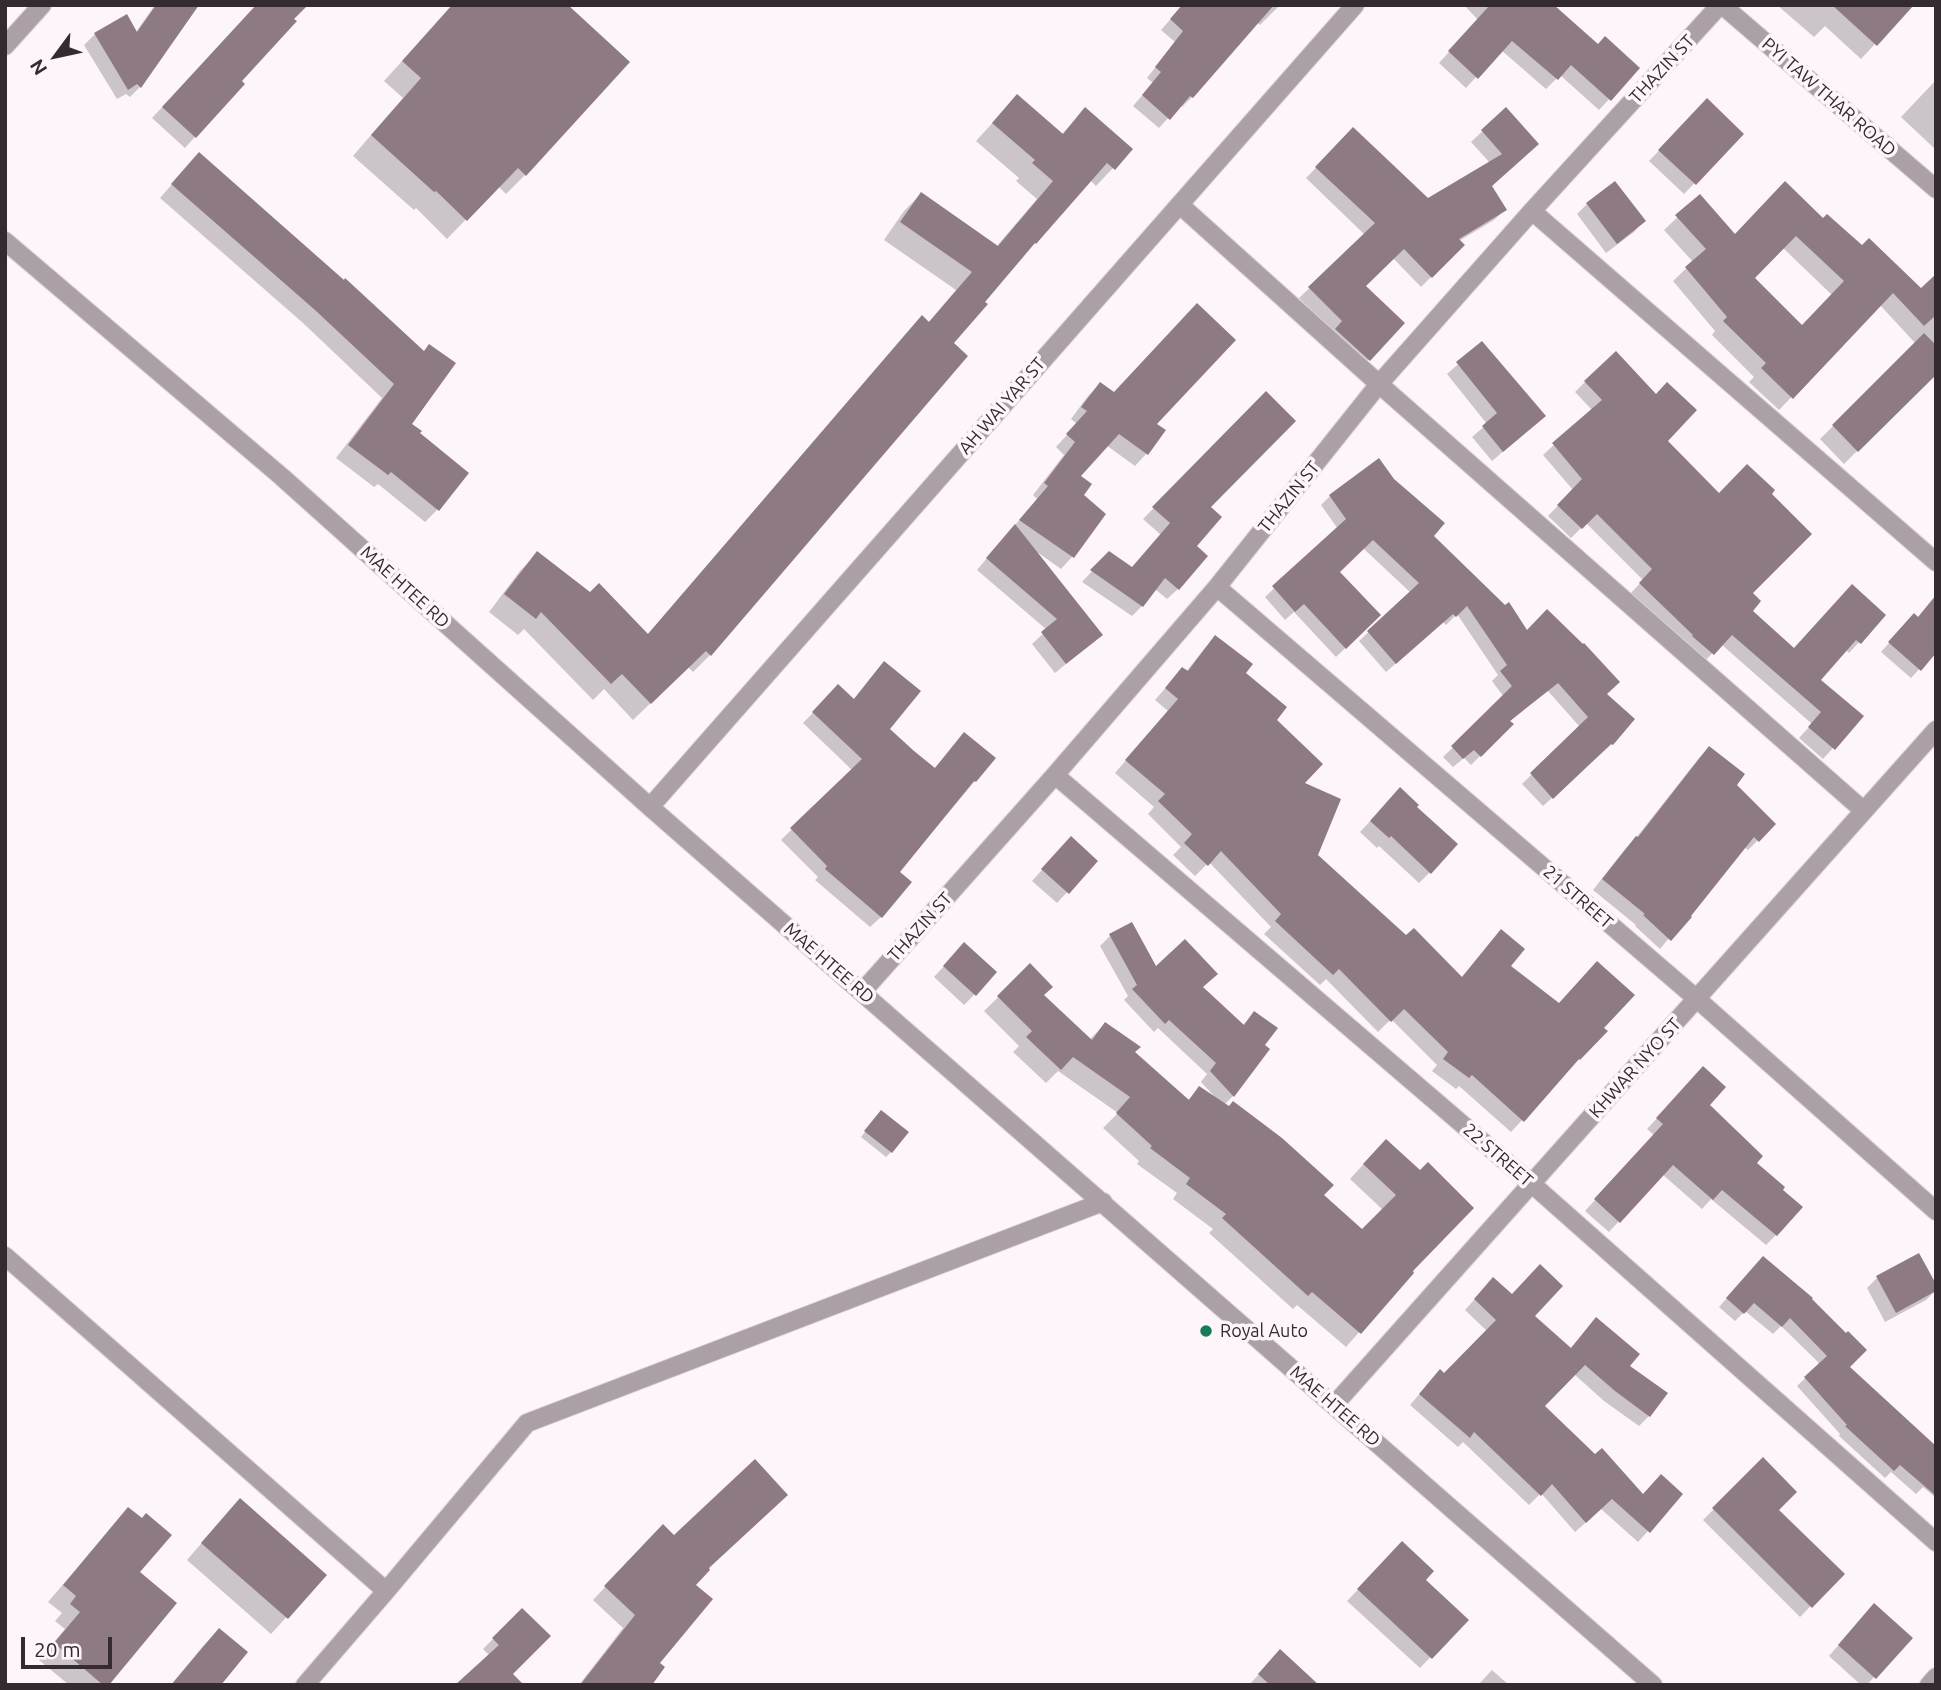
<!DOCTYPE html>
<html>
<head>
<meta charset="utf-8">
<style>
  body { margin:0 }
  #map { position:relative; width:1941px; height:1690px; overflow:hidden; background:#fef5fa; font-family:Ubuntu,sans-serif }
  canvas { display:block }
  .frame { position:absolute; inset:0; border:7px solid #332b2f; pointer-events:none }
  .north { position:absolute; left:21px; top:21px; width:70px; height:70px; -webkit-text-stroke:5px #fef5fa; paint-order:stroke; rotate:237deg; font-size:19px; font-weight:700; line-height:28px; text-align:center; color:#332b2f }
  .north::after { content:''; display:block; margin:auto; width:24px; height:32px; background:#332b2f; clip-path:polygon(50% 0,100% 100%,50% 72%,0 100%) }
  .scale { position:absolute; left:21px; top:1637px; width:91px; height:32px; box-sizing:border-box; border:4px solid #332b2f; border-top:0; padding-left:9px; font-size:21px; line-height:24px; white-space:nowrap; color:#332b2f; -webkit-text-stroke:5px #fef5fa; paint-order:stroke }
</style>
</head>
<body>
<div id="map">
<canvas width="1941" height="1690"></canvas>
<div class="frame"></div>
<div class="north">N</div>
<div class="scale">20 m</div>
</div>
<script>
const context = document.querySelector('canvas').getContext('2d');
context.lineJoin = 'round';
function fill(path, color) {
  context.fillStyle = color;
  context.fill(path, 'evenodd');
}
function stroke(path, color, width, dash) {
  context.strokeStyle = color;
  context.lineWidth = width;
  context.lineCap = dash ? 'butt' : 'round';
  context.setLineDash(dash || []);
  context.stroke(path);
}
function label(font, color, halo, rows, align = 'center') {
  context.font = font + ' Ubuntu,sans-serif';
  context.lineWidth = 7;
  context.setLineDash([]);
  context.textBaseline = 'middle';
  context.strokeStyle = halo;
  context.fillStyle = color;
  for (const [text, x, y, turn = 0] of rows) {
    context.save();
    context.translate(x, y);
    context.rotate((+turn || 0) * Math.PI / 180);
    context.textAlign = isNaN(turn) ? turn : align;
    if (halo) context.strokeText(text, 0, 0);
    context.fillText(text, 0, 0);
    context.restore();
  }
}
fill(new Path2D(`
  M155,5H197L140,87L130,97L126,94L117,99L84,45L95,34L136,32Z
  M258,5L239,81L242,84L185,148L152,118Z
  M453,5L525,175L506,194L498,186L447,239L416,208L414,210L353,156L403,98L384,81Z
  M1183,5H1280L1260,25L1257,22L1192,97L1182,107L1180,105L1159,128L1133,106L1153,83L1147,78L1175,42L1161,30Z
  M1464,5H1551L1598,46L1638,68L1599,110L1560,75L1546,89L1501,50L1466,88L1439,63L1478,20Z
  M1777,5H1911L1861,59L1825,26L1814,37Z
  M1936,80V150L1901,117Z
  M1017,96L1061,135L1085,110L1131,149L1096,186L1090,180L1023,255L951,344L710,655L693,672L688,667L633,720L604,689L593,700L524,629L518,635L489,612L520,571L537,554L647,635L905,335L922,318L928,323L956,290L884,240L904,211L921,194L996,247L1037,199L1016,181L1019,178L976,141Z
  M1707,101L1742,134L1684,194L1649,161Z
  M1505,110L1537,144L1490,186L1505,210L1494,220L1459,241L1463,245L1421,287L1393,258L1363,286L1369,359L1358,370L1333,333L1299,298L1365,235L1306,178L1353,130L1428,201L1490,163L1471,142Z
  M186,168L423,352L410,424L437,510L425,522L378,484L374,487L336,458L382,398L303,323L160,198Z
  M1699,197L1735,236L1823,220L1921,290L1936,283V372L1844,464L1820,439L1916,344L1880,305L1779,410L1749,382L1754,377L1712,335L1715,331L1673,281L1693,262L1664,230ZM1782,247L1832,295L1802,327L1752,279Z
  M1587,204L1644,221L1634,232L1606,253L1577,214Z
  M1482,343L1533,426L1492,461L1472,437L1487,424L1447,374Z
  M1585,382L1665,441L1750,593V611L1793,650L1884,615L1849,653L1845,649L1819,680L1862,716L1823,759L1799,738L1812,724L1721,644L1702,664L1630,594L1643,580L1586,523L1571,538L1548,516L1573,490L1543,455L1592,410L1575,392Z
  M1100,384L1164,430L1146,454L1135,466L1106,445L1078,476L1081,495L1103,514L1072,557L1061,569L1037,552L1101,635L1055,673L1032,644L1047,630L977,570L1037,499L1033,495L1064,455L1056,447L1077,424L1071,419L1088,396Z
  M1266,394L1208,508L1194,547L1206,556L1178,589L1167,599L1155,589L1142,606L1132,616L1082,582L1109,553L1132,569L1161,535L1143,519Z
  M1379,461L1432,536L1527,632L1605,695L1612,744L1543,806L1522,784L1580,727L1547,690L1509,722L1512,724L1471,765L1464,758L1453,767L1443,757L1504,697L1492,681L1498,675L1457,614L1446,625L1443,622L1386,672L1359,641L1411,593L1363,548L1338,572L1379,615L1336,657L1294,612L1285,620L1265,597L1338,529L1321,505L1330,496Z
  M1906,624L1936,651L1911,678L1881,652Z
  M1216,637L1244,673L1274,720L1302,784L1316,855L1406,938L1461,978L1501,931L1509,967L1559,1005L1605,1031L1511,1132L1459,1086L1456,1089L1432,1071L1437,1065L1391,1019L1378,1032L1326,979L1320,985L1264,934L1271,927L1209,862L1195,876L1173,855L1181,847L1148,814L1154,807L1115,773L1168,711L1155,700L1182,669L1186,672L1204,649Z
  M874,674L888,729L934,769L954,745L975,781L898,872L881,917L870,927L815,880L818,877L781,840L852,770L803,723L838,687L853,700Z
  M1709,748L1734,785L1774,824L1748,850L1744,847L1660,949L1635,926L1636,925L1593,890L1626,848L1636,838L1699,758Z
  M1390,800L1430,872L1419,883L1379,846L1377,848L1360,832Z
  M1061,849L1096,861L1057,903L1032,881Z
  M1110,936L1156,969L1201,988L1242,1026L1254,1013L1263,1046L1267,1049L1233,1096L1224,1105L1362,1232L1383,1210L1350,1179L1371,1156L1420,1172L1410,1271L1411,1273L1346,1347L1297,1305L1293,1309L1209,1233L1213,1229L1173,1199L1177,1193L1137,1164L1139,1161L1103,1128L1118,1113L1058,1071L1046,1083L1013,1052L1019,1046L984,1011L1030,966L1042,995L1089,1040L1105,1024L1187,1101L1199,1088L1214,1096L1201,1082L1207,1074L1158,1028L1154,1032L1124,1000L1128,996L1100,946Z
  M954,955L975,994L964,1005L934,977Z
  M1693,1079L1707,1105L1754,1163L1776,1235L1766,1245L1711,1199L1702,1209L1662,1174L1609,1232L1585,1211L1654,1135L1647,1129Z
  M877,1117L891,1152L886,1157L861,1137Z
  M1755,1266L1847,1367L1934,1447L1936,1445V1498L1923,1487L1916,1494L1891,1472L1885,1478L1839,1436L1840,1434L1797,1386L1819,1365L1818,1362L1781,1326L1773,1334L1745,1311L1735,1321L1719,1307Z
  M1877,1278L1936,1290L1926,1300L1885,1322L1867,1288Z
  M1483,1290L1533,1316L1570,1349L1596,1320L1628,1366L1649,1416L1639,1426L1604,1401L1574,1374L1543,1406L1648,1531L1638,1542L1601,1509L1575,1532L1541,1493L1529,1505L1463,1442L1458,1447L1410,1405L1430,1382L1444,1375L1487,1331L1465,1310Z
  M1763,1460L1776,1510L1842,1574L1800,1617L1703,1520Z
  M224,1517L325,1575L271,1634L187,1560Z
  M113,1526L138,1572L107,1685H69L39,1660L65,1629L55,1621L62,1613L48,1602Z
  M674,1537L707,1569L693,1585L650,1685H579L623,1628L593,1600L650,1539Z
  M1402,1544L1424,1580L1466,1620L1420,1668L1347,1601Z
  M522,1610L548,1636L490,1656L483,1649Z
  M1864,1616L1874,1677L1867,1685H1861L1829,1656Z
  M219,1630V1685H171L203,1646Z
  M1270,1662L1316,1685H1249Z
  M1492,1670L1509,1685H1478Z`), '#0003');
fill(new Path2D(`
  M156,5H199L141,88L137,84L128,90L94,33L127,14L137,32Z
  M256,5H308L294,19L297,21L242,81L245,84L196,138L162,107Z
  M452,5H568L630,62L526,176L518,168L467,221L436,191L434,192L371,135L421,78L402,61Z
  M1182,5H1274L1193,98L1190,96L1170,120L1142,95L1161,72L1155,67L1183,31L1170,19Z
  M1490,5H1554L1598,44L1605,36L1640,68L1611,101L1571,65L1558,80L1512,41L1478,79L1448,51Z
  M1832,5H1914L1877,46Z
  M1017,94L1063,134L1085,107L1133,149L1115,170L1107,163L1036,244L1035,243L985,302L988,304L954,343L968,356L711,656L706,651L651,704L622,674L611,684L541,612L536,619L504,594L537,551L590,592L599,583L648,634L922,315L929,322L972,272L900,222L921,192L998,246L1053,181L1032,163L1035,160L992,123Z
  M1707,98L1744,134L1696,185L1658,150Z
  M1506,107L1539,144L1492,186L1507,210L1459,239L1465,245L1432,278L1404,249L1366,286L1405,323L1370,361L1335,329L1342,321L1308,287L1375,223L1315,167L1353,127L1428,198L1502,154L1481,130Z
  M199,152L344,280L345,278L424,351L429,344L456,363L412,424L422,431L420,433L469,473L439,511L391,472L388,475L348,445L394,384L315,310L171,184Z
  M1615,181L1646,221L1617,244L1586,203Z
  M1785,181L1823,218L1827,214L1862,245L1869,238L1921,288L1936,274V315L1924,326L1893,293L1793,399L1761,368L1766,363L1723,321L1727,317L1685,267L1706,249L1675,215L1700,194L1735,234ZM1796,236L1844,281L1802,325L1755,278Z
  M1197,303L1236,340L1157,424L1166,430L1148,455L1119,434L1081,476L1092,484L1084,495L1106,514L1074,558L1019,520L1048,486L1044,483L1075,442L1066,434L1087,411L1081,407L1100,382L1114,392Z
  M1924,333L1936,345V375L1858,452L1832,425Z
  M1482,341L1546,416L1503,452L1482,426L1497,413L1456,362Z
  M1616,351L1656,394L1667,382L1697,410L1668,441L1719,493L1747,464L1775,490L1772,494L1812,534L1753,593L1761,601L1753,611L1794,648L1852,584L1886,615L1861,644L1856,640L1821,680L1864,716L1835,750L1808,727L1821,712L1732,635L1714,655L1692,636L1693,635L1639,583L1652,569L1597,514L1582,529L1557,505L1582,479L1552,443L1602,400L1584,381Z
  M1266,391L1296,421L1211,507L1222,517L1197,546L1208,556L1179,590L1165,578L1143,607L1090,570L1109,551L1132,567L1170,523L1152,507Z
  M1379,458L1394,479L1445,523L1434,536L1505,605L1509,602L1527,630L1547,609L1583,644L1584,643L1620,682L1607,694L1635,719L1613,745L1611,744L1553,799L1530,773L1588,717L1558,683L1510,721L1514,724L1481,757L1474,750L1463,759L1451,746L1512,686L1500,671L1507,665L1467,606L1456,617L1453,614L1396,664L1367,631L1419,583L1373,540L1340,572L1381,615L1346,649L1304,604L1295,612L1272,586L1346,519L1329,495Z
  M1015,524L1103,635L1066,664L1041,632L1057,619L986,558Z
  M1936,595V653L1921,671L1888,642L1914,613L1918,617Z
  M1215,635L1253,664L1246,673L1287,707L1277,720L1323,764L1305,783L1341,799L1318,855L1406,935L1414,928L1462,977L1501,929L1525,949L1511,966L1559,1003L1597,961L1635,995L1604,1028L1608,1031L1580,1060L1579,1059L1524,1122L1472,1075L1469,1078L1443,1059L1448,1052L1404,1009L1391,1022L1339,969L1333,975L1275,921L1281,914L1221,851L1208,866L1184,843L1192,834L1158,801L1165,794L1125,760L1178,699L1165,688L1182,667L1188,671Z
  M884,661L921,691L890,729L914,751L935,768L964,732L996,758L976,782L974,781L900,872L912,882L882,918L825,869L827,866L790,828L862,759L812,712L838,684L854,699Z
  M1709,746L1745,774L1737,785L1776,824L1759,842L1754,837L1691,916L1692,917L1671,941L1643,915L1645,914L1602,879L1636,836L1638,837Z
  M1400,787L1419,805L1417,807L1458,844L1431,874L1391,836L1389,838L1370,821Z
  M1071,836L1098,861L1069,894L1041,869Z
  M1132,922L1156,966L1185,939L1218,974L1203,987L1244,1025L1254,1011L1278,1028L1265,1045L1270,1049L1234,1097L1210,1071L1216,1063L1169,1020L1165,1024L1132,989L1137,985L1109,934Z
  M964,942L997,972L976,996L943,966Z
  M1030,963L1053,987L1044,995L1092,1040L1105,1022L1141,1047L1135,1052L1189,1100L1199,1086L1229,1106L1233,1101L1282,1138L1334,1185L1324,1195L1362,1229L1396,1195L1363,1164L1386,1139L1420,1170L1428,1162L1474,1208L1413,1271L1414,1273L1361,1334L1312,1292L1308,1296L1222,1218L1226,1214L1186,1184L1190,1178L1150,1148L1152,1146L1116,1113L1130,1097L1073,1057L1061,1070L1026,1037L1032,1031L997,996Z
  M1703,1066L1726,1087L1710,1105L1763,1156L1757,1163L1785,1187L1783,1190L1803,1207L1777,1236L1722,1190L1713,1200L1673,1165L1620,1223L1594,1199L1663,1124L1656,1118Z
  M881,1110L909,1132L892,1153L864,1131Z
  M1919,1253L1936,1284V1291L1896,1313L1876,1276Z
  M1763,1256L1813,1298L1812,1299L1846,1333L1848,1331L1867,1350L1850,1367L1936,1446V1496L1900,1465L1894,1471L1845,1426L1847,1425L1804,1377L1827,1356L1790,1318L1782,1327L1754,1303L1744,1314L1726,1298Z
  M1540,1264L1563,1286L1535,1316L1571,1348L1596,1317L1640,1354L1630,1366L1668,1393L1650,1417L1615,1391L1585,1365L1545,1406L1595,1454L1602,1448L1643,1494L1661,1474L1683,1494L1650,1533L1612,1499L1586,1523L1552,1484L1541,1496L1474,1432L1470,1438L1419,1394L1440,1369L1444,1373L1496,1320L1474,1299L1493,1277L1512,1294Z
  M1763,1457L1797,1492L1779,1510L1845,1574L1812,1608L1712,1508Z
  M755,1459L788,1495L709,1568L710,1570L696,1585L713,1599L660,1663L665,1667L652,1685H580L635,1615L604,1586L663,1524L674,1535Z
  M240,1498L327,1575L288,1619L201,1543Z
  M128,1507L142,1518L146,1513L172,1535L140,1572L177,1603L109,1685H103L54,1643L80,1612L70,1604L76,1596L63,1585Z
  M1402,1541L1434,1571L1426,1580L1469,1620L1432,1659L1357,1589Z
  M1874,1603L1913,1638L1876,1679L1838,1645Z
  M522,1608L551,1636L513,1674L524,1685H455L499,1645L492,1638Z
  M219,1628L248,1652L221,1685H171Z
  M1280,1649L1319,1685H1270L1258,1674Z`), '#8e7a85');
const minor = new Path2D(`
  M5,46L42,5
  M1180,205L1379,384L1864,811
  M1532,211L1936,562
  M1217,587L1697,999L1936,1211
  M1055,775L1532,1184L1936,1542
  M862,992L1055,775L1217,587L1379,384L1532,211L1720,5
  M5,1256L386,1591
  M1334,1405L1936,730
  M305,1685L386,1591L527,1423L1103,1202
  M1929,1685L1936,1677`);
const tertiary = new Path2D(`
  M1722,5L1936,189
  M5,241L282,477L650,807L1653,1685
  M650,807L1355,5`);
stroke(minor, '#d9d1d5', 20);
stroke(tertiary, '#d9d1d5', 20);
stroke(minor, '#aaa0a6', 18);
stroke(tertiary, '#aaa0a6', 18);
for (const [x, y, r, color] of [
  [1206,1331,7,"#157d57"]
]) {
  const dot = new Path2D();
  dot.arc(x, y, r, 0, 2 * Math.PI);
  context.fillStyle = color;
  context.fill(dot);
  stroke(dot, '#fef5fa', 2.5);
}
label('18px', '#332b2f', '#fef5fa', [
  ["THAZIN ST",1662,69,-47],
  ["PYI TAW THAR ROAD",1829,97,41],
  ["AH WAI YAR ST",1002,406,-49],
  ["THAZIN ST",1289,497,-51],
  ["MAE HTEE RD",405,587,42],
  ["21 STREET",1578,897,41],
  ["THAZIN ST",920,927,-48],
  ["MAE HTEE RD",829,963,41],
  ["KHWAR NYO ST",1635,1068,-48],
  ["22 STREET",1498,1155,41],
  ["MAE HTEE RD",1335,1406,41]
]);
label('18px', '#332b2f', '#fef5fa', [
  ["Royal Auto",1220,1331]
], 'left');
</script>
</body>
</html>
